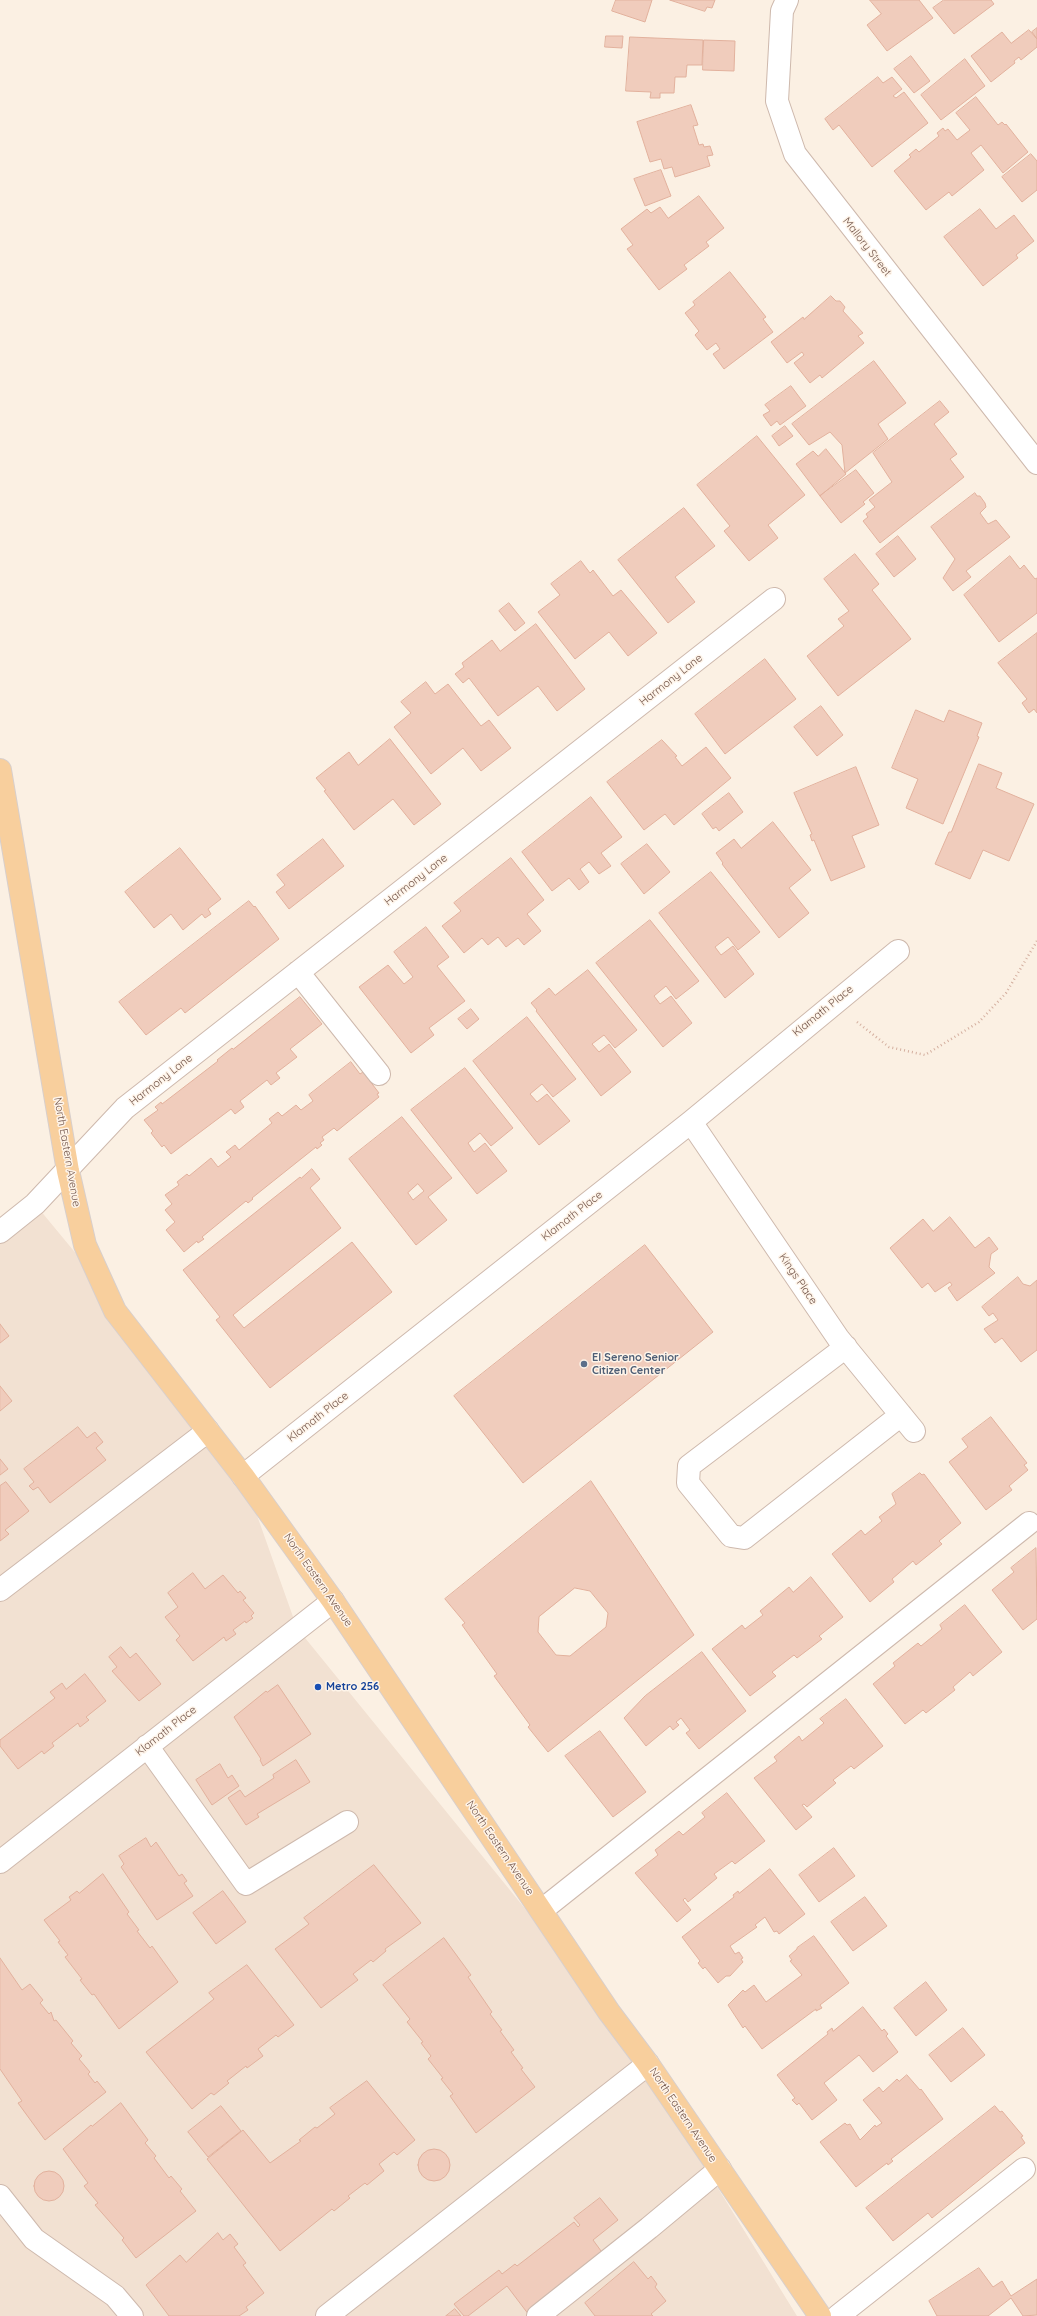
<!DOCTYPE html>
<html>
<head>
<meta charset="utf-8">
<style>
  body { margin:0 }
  canvas { display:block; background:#fbf0e3 }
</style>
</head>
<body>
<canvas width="1037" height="2316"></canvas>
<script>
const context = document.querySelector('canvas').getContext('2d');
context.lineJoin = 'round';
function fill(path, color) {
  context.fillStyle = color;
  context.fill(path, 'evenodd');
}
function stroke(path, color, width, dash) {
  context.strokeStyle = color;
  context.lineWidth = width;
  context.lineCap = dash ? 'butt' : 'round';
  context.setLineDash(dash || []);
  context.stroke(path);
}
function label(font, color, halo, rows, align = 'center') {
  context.font = font + ' Quicksand,sans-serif';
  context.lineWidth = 3;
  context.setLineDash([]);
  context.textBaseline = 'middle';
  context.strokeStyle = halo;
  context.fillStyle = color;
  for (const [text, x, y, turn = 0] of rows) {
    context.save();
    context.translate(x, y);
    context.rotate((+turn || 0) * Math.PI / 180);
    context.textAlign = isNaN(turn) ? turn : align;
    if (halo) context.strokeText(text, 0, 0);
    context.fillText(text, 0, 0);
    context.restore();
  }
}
fill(new Path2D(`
  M35,1204L97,1279L243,1476L297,1628L609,2012L797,2316H0V1232Z`), '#f2e1d2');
const building = new Path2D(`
  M616,0H652L645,22L612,11Z
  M670,0H715L712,8L707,7L705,11Z
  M870,0H919L933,18L887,51L867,25L881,14Z
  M944,0H991L994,4L954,34L933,8Z
  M1037,28V39L1032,32Z
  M1029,30L1037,39V47L1021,60L1019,57L1014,61L1015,63L991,82L971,56L1002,32L1011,43Z
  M606,36H623L622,48L605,47Z
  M630,37L703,40L702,65H687L686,77H675L674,93H660V98H650L651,92L626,91Z
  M704,40L735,41L734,71L703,70Z
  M911,56L930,81L914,93L894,69Z
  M965,59L985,86L941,120L921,95Z
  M878,77L883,83L892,77L902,89L893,96L896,98L904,92L928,123L872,167L839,125L833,130L825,119Z
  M976,97L998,125L1002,122L1005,125L1006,124L1028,152L1003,173L981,145L971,153L984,170L952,196L949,192L926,210L894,171L911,157L909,155L916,149L919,152L939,136L937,133L943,128L945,131L948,129L957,140L970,130L956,113Z
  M691,105L698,125L693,126L699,145L703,144L704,147L710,146L713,155L707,156L710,166L675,177L672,167L664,169L661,159L650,162L637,122Z
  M1031,154L1037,161V190L1022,202L1002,177Z
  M661,170L671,196L645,206L634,179Z
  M699,196L724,228L706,242L709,246L684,265L687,269L659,290L627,249L633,245L621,229L647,209L651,213L660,207L668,218Z
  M980,209L996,229L1014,215L1034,241L1016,255L1018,258L983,286L944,237Z
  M730,272L766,317L763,319L773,332L724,369L713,354L720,349L716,343L707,350L695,335L699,331L685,313L695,305L693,302Z
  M831,296L836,301H840L845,307L843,311L863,333L858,336L864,343L822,378L820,375L810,383L794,363L804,355L802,352L787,363L771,342L803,317L804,319Z
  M874,361L906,403L878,424L888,439L845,473L842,445L830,432L809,445L792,424Z
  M791,386L806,406L780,425L777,421L771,426L763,415L770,411L765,405Z
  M940,401L949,412L934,424L957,454L950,459L964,477L880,543L863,521L868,517L866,514L875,507L869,500L892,482L873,453Z
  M785,426L793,436L779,446L772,436Z
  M757,436L805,495L768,525L778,538L749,561L724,531L730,526L697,485Z
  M826,449L846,474L820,496L796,464L813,451L818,456Z
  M856,470L874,493L863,502L865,504L841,523L820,496Z
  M975,493L977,496H980L985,503L986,507L980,513L988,524L996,520L1010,537L966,571L971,577L953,591L943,578L955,559L931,527Z
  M684,508L715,546L675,577L695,602L668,623L618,560Z
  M898,536L916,559L894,577L876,554Z
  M855,554L879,584L872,590L911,639L838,696L807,656L844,626L838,619L849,611L824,579Z
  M1010,556L1020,569L1024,565L1035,579L1037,578V613L999,642L964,595Z
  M581,561L590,573L593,570L613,596L621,590L657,633L628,656L609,632L575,659L538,612L560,595L551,584Z
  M509,603L525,623L515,631L499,611Z
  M536,624L585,689L557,711L538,686L498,716L469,678L463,683L455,674L464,667L462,663L492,640L500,651Z
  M1037,633V713L1034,709L1029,713L1022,703L1027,699L998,663Z
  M765,659L796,699L725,754L695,714Z
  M426,682L435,694L448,684L481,726L489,720L511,748L481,771L463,748L431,774L394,727L411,713L401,702Z
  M821,706L843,735L817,756L794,727Z
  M916,710L944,722L949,710L982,723L977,736L979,737L943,824L906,808L918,779L892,768Z
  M390,739L441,804L414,825L393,799L354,830L324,791L326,790L316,778L349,752L358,765Z
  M662,740L677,756L675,757L682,766L706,747L731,778L674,825L665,814L644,830L607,782Z
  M979,764L1002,773L996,788L1034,804L1009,861L983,850L970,879L935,864L949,832H951Z
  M856,767L879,825L852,836L865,867L831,881L814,840L812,841L810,835L812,834L794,793Z
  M729,793L743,812L719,831L716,827L713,829L702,814Z
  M591,797L622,837L601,853L611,866L599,874L589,862L580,869L589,882L579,890L569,878L552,891L522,852Z
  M773,822L811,870L789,888L809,913L779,938L722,864L723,863L716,853L734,839L741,848Z
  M323,839L344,866L289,909L276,892L285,885L277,875Z
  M647,844L670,872L644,894L621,864Z
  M180,848L221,899L208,909L211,914L205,918L202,914L183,930L171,914L154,928L125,892Z
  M511,858L544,900L527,914L541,931L524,945L518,938L506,947L498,937L488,945L482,938L464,953L442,926L461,911L454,903Z
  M711,872L760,932L738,950L728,937L715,947L721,955L733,946L754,974L725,998L659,913Z
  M249,901L254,907L255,906L279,939L185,1013L181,1008L146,1035L119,1002Z
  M650,920L699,981L676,999L666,986L654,996L660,1004L671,996L692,1023L663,1047L596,963Z
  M426,927L449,957L437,966L465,1001L429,1028L434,1035L411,1053L359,987L388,965L404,984L413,977L394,952Z
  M588,970L637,1030L615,1048L604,1035L592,1044L599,1052L609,1044L631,1072L601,1096L536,1011L537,1010L531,1003L549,988L555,995Z
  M300,997L322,1024L290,1049L297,1057L276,1073L280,1078L271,1085L267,1080L240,1101L244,1107L235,1114L231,1109L171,1154L164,1145L162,1147L151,1133L153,1131L144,1120L158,1110L155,1107L161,1102L162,1104L218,1061L217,1060L232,1048L233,1049Z
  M471,1009L479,1019L467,1029L458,1019Z
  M527,1017L576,1079L553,1097L542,1084L530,1094L537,1102L547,1094L570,1121L539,1145L473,1061Z
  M351,1062L360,1074L363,1072L379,1093L377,1094L379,1097L337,1131L334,1128L322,1137L324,1140L320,1143L322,1145L317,1149L316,1147L252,1198L253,1199L248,1203L246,1201L202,1237L204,1239L198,1243L197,1241L184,1252L166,1230L175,1222L165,1210L172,1204L165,1195L179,1185L177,1182L187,1174L189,1176L211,1158L218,1167L231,1157L226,1152L235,1145L239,1150L272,1123L269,1119L278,1112L282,1116L296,1105L301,1110L313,1101L309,1095Z
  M465,1068L513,1128L491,1146L480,1133L468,1143L474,1152L485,1143L507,1171L477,1194L411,1110Z
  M402,1117L452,1178L428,1197L447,1220L416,1245L349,1159ZM418,1184L424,1191L413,1200L408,1193Z
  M312,1169L320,1179L310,1188L341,1228L233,1315L244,1328L352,1242L392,1292L270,1388L216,1320L220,1317L183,1270L300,1177L301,1178Z
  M950,1217L975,1248L989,1237L998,1249L991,1254L989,1267L995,1273L957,1301L948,1288L952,1285L950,1282L935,1292L928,1283L922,1288L890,1248L923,1219L933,1231Z
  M645,1245L713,1332L523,1483L454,1396Z
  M1018,1277L1023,1284L1030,1286L1037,1280V1350L1021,1362L1002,1338L995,1343L984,1329L998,1320L993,1313L989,1316L982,1307Z
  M0,1324L9,1336L0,1343Z
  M0,1386L12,1401L0,1411Z
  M991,1417L1027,1463L1024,1465L1028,1470L1009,1486L1012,1490L986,1510L949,1462L968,1447L962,1439Z
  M78,1427L87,1438L95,1432L103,1442L96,1448L106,1460L50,1503L38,1487L33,1490L29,1486L34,1482L24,1469Z
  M0,1459L8,1469L0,1475Z
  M920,1473L922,1475L924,1474L961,1523L939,1541L942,1544L916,1565L913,1561L892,1579L894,1582L870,1602L832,1554L861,1530L865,1535L882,1521L879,1517L896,1504L892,1494Z
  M591,1481L694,1635L548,1752L528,1727L530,1725L494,1676L497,1674L462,1625L465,1623L445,1599ZM575,1588L590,1591L608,1613L606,1627L570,1656L556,1655L538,1632L539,1617Z
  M6,1482L29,1511L5,1530L9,1534L0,1541V1486Z
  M1036,1548L1037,1619L1023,1630L992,1590L1014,1572L1011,1568Z
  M193,1573L205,1589L223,1575L238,1593L240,1591L246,1598L243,1600L254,1613L251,1616L253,1618L246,1623L245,1621L233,1630L236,1634L226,1641L224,1637L193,1661L176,1640L180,1636L165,1617L178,1607L168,1593Z
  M811,1577L843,1617L819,1636L822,1639L797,1658L794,1655L772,1672L776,1676L750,1696L712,1649L742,1625L745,1629L763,1615L760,1611L789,1587L793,1592Z
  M965,1605L1002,1652L973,1676L970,1672L953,1687L955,1690L926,1713L923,1710L905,1724L873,1684L895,1666L893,1663L918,1643L921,1646L942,1629L940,1625Z
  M121,1647L130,1658L136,1653L161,1684L139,1701L112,1671L117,1667L109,1657Z
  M702,1652L746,1711L699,1749L686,1733L690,1730L681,1718L676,1722L679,1725L673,1730L670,1726L646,1746L624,1718L645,1696Z
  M85,1674L106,1701L86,1717L89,1720L80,1727L78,1723L52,1743L54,1746L44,1754L42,1751L18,1769L0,1746V1740L55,1698L50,1692L62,1683L66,1689Z
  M278,1685L311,1734L263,1766L260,1760L261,1759L234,1717L266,1691L267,1692Z
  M846,1699L883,1746L854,1769L851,1766L833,1780L836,1783L807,1807L804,1804L802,1805L812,1817L796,1830L754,1778L777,1761L774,1757L799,1736L802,1741L824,1723L820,1719Z
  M600,1731L646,1792L613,1817L565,1756Z
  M296,1760L310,1782L257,1814L259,1817L246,1825L228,1798L240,1790L245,1797L274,1778L273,1775Z
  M220,1764L228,1778L232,1775L239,1786L212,1805L196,1780Z
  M727,1793L765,1841L735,1864L732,1861L714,1874L717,1878L688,1902L685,1898L683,1900L691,1910L677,1922L635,1873L658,1855L655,1850L679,1831L683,1835L705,1817L702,1813Z
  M146,1838L151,1847L156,1842L179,1876L182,1874L187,1881L184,1883L193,1896L157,1920L121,1867L124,1864L119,1856Z
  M834,1848L855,1876L819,1902L799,1875Z
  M374,1865L421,1923L385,1949L386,1951L373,1962L371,1960L353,1974L358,1980L321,2008L275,1949L309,1924L304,1918Z
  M770,1869L805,1914L779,1934L777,1931L774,1932L765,1917L755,1925L757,1927L730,1946L735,1954L739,1952L743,1958L741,1959L743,1962L730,1976H726L718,1983L705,1967L703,1969L698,1963L700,1961L682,1937L734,1897L733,1895L738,1891L739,1893Z
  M103,1874L129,1912L127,1914L139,1930L137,1931L150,1948L152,1946L178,1982L119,2029L94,1994L92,1995L80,1980L82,1979L65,1957L68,1955L58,1942L60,1941L44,1920L71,1900L69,1897L77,1891L79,1893Z
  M223,1891L246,1922L216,1944L193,1913Z
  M865,1897L887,1926L853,1951L831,1922Z
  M814,1936L849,1983L820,2005L822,2008L816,2011V2009L762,2049L745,2026L743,2028L728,2005L743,1990L745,1992L754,1985L766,2002L802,1975L790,1961L792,1960L789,1956L797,1949V1948Z
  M444,1938L471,1975L468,1977L492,2012L490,2014L502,2030L500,2031L514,2050L511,2052L523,2068L521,2069L535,2087L476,2133L450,2096L453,2094L441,2079L443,2078L428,2059L431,2056L421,2043L423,2042L407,2022L410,2019L383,1985Z
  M0,1958L22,1990L30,1984L43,2000L40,2003L49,2014L51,2012L54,2021L56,2020L73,2041L71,2043L82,2056L79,2059L90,2072L88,2074L95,2083L97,2081L106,2092L45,2140L18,2103L22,2101L0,2069Z
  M247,1965L294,2025L278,2037L276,2035L258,2049L263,2056L247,2068L246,2066L227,2081L229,2083L214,2095L211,2093L192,2109L146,2052L214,1999L209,1993Z
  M926,1982L947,2010L916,2036L894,2008Z
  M863,2007L882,2031L884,2029L888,2034L886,2036L898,2052L873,2072L859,2055L824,2083L837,2100L812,2120L799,2103L797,2105L792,2100L795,2098L777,2075L828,2034L827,2032L832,2028L833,2031Z
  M963,2028L985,2055L951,2082L929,2055Z
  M907,2075L920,2090L921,2089L943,2119L891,2159L893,2161L888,2165L887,2163L856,2187L820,2142L845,2123L847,2125L850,2124L860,2140L875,2125L876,2127L882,2123L863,2100L879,2087L883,2092L897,2079L899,2081Z
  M367,2081L415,2140L397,2155L394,2152L379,2164L384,2171L367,2185L365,2183L348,2196L350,2198L334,2211L332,2209L280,2251L207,2159L243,2130L270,2163L301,2141L299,2140L315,2127L317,2128L335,2114L330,2108Z
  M121,2103L148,2140L145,2143L156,2156L154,2158L169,2178L171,2176L182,2189L180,2191L196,2211L136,2258L122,2240L124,2238L95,2205L98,2203L84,2186L88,2183L63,2149L91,2125L92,2126Z
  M221,2106L241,2131L208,2157L188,2132Z
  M995,2106L1000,2112L1002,2111L1023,2136L1021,2137L1025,2143L932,2218L928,2213L893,2241L866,2208Z
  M418 2165a16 16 0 1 1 32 0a16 16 0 1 1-32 0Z
  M34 2186a15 15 0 1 1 30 0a15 15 0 1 1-30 0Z
  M600,2198L618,2220L593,2240L604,2255L529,2315L507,2286L468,2316H464L454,2304L499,2270L502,2274L515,2264L517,2266L574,2222L578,2227L580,2225L574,2218Z
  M218,2233L223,2240L230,2234L238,2244L234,2247L246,2263L243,2265L264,2293L246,2307L248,2310L239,2316H169L146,2285L180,2255L186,2262Z
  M634,2262L648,2279L651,2276L657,2284L655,2287L666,2301L651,2314L653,2316H595L585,2303Z
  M979,2268L993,2287L1002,2281L1011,2296L1037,2279V2315L1023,2316L1011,2298L988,2316H937L929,2301Z
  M455,2309L461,2316H446Z`);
fill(building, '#f0ccbc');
stroke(building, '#e2b19d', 1);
const minor = new Path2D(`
  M787,0L782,11L777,101L795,154L1037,463
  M298,972L379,1074
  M691,1122L838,1338L914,1431
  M0,1232L35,1204L125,1108L774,599
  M846,1347L689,1466L688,1483L731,1536L744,1538L901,1415
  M243,1476L691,1122L898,951
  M0,1590L208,1431
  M147,1746L246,1884L347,1822
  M0,1862L333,1601
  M542,1910L1029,1523
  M0,2196L34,2239L115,2296L132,2316
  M327,2316L648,2064
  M538,2316L649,2228L720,2169
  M838,2316L1024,2169`);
const major = new Path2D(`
  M0,770L68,1171L85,1245L115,1311L243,1476L333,1601L609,2012L648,2064L820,2316`);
stroke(minor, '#ceb9ad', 24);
stroke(major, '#d8cfcc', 24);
stroke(new Path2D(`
  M857,1022L889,1047L925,1055L979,1022L1006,993L1037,941`), '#d4af9f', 2.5, [1, 3]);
stroke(minor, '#fff', 22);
stroke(major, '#f8cf9d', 22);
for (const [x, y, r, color] of [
  [584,1364,4,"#5c6f8a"],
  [318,1687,4,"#1a4fb4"]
]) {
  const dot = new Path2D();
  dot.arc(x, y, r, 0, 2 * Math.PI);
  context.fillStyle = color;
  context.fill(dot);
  stroke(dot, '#fef4e9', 1.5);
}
label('11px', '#72554a', '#fef4e9', [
  ["Mallory Street",867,247,52],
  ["Harmony Lane",671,680,-38],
  ["Harmony Lane",416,880,-38],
  ["Klamath Place",823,1011,-39],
  ["Harmony Lane",161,1080,-38],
  ["North Eastern Avenue",67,1152,80],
  ["Klamath Place",572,1216,-38],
  ["Kings Place",798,1279,56],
  ["Klamath Place",318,1417,-38],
  ["North Eastern Avenue",318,1580,55],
  ["Klamath Place",166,1731,-38],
  ["North Eastern Avenue",500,1848,56],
  ["North Eastern Avenue",683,2115,56]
]);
label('bold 11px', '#4e5e75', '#fef4e9', [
  ["El Sereno Senior",592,1358],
  ["Citizen Center",592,1371]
], 'left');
label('bold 11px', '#164399', '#fef4e9', [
  ["Metro 256",326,1687]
], 'left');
</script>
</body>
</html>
